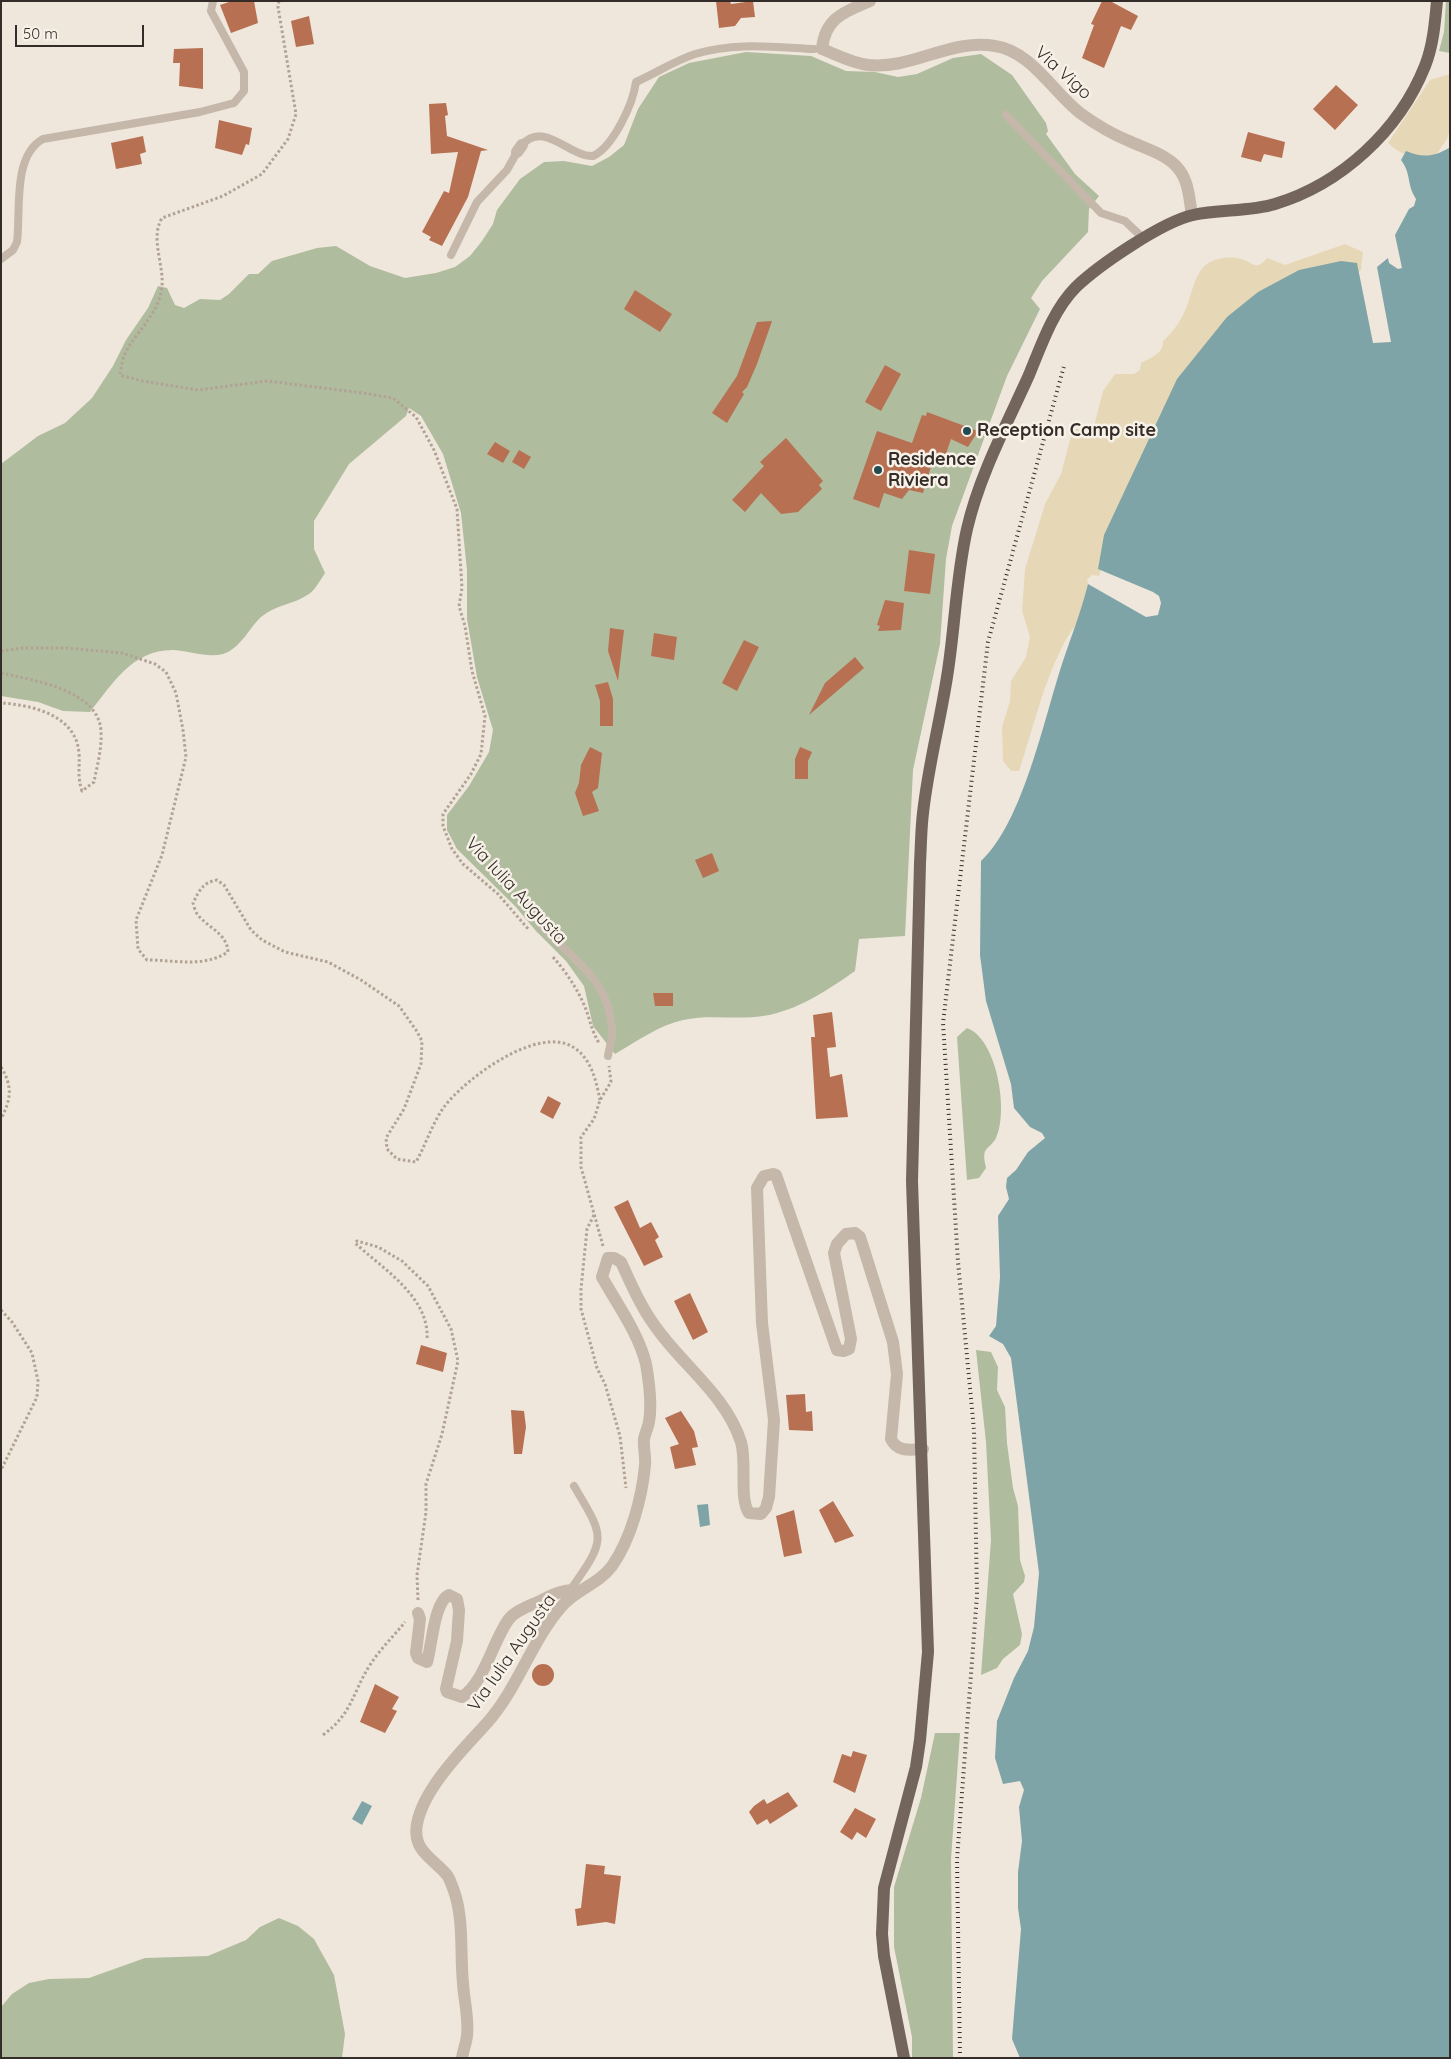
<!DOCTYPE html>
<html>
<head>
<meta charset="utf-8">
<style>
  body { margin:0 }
  #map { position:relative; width:1451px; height:2059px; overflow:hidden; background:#efe7dc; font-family:Quicksand,sans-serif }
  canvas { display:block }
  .frame { position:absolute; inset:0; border:2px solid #332c28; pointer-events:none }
  .scale { position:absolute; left:15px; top:25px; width:129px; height:22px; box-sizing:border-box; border:2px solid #332c28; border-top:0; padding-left:6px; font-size:15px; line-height:18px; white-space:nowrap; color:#332c28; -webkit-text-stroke:4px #f7f1e8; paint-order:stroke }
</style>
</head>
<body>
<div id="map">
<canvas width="1451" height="2059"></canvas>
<div class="frame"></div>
<div class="scale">50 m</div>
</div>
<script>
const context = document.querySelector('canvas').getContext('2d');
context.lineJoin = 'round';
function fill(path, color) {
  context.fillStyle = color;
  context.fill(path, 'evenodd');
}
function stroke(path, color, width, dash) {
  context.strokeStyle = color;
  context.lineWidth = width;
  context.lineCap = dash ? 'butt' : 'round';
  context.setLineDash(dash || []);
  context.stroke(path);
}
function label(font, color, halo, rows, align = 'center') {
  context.font = font + ' Quicksand,sans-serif';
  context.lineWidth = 5;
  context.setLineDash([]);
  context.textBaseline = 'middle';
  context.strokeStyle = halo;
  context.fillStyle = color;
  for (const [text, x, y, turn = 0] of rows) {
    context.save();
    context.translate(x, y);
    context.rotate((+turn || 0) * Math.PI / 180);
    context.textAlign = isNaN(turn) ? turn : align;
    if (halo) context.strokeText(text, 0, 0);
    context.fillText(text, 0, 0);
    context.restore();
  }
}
fill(new Path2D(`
  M1446,1H1450V53L1439,51L1444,32Z
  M746,52L811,56L846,71L875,72L898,77L917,74L953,58L981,54L1012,75L1046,123L1048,131L1046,134L1075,174L1099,196L1089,209L1088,232L1042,281L1031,298L1040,309L1007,376L952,526L946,559L940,644L913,770L905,936L859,939L855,971C828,990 797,1011 763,1016C737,1020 709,1014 683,1020C659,1025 636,1042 615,1054L593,1026L584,986L566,961L536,931L515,906L457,849L447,830V815L469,786L489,752L493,730L477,677L467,619V570L461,513L443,454L421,416L409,408L406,416L349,464L314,521V549L325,573C321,579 315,590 309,594C295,604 275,605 261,617C249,628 241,648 223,654C207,658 190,651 174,650C133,649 113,683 90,712L63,711L38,702L1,696V464L38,436L65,423L92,398L113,366L126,340L148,308L158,286L167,288L175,305L184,308L200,299L220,300L229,294L249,274H258L272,261L317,248L336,246L370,266L405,278L436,273L455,267L470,256L482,241L493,224L497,210L520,179L544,162L564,161L592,166L609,157L624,145L638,109L659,77L689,63Z
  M967,1028C997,1039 1009,1111 996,1138C988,1152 981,1145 986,1168L979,1178L967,1180L957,1037Z
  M976,1350L991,1352L998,1367L997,1390L1005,1407L1007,1443L1013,1488L1018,1506L1020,1560L1025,1576L1024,1582L1013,1594L1022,1634L1020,1645L1003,1659L997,1668L981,1675L991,1540L986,1442Z
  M935,1733H960L951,1859L953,2058H912V2037L894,1947V1887L921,1798Z
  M279,1918L298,1926L314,1939L334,1975L345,2034L342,2058H1V2007L12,1994L29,1983L49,1979L89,1978L145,1958L208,1956L246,1940L260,1927Z`), '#b0bc9e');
fill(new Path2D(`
  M1450,74V130L1447,139L1434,158C1415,158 1403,157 1388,143L1430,80Z
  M1345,244L1363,252L1361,270L1356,274L1103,563L1099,576L1092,575L1087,580C1097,609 1075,621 1063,645C1043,684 1033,729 1019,771H1011L1003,761L1002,727L1010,701L1011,681L1026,657L1030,637L1022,611L1025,569L1045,504L1061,474L1073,429L1093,430L1103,391L1115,374H1134L1140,370L1141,363C1151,357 1163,355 1163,341C1174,331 1182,319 1187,306C1192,293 1195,273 1207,264C1215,258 1231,256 1241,259C1253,262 1255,272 1267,258L1285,265Z`), '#e6d8b7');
fill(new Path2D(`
  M1450,145V2058H1020L1012,2039L1021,1929L1018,1908V1872L1022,1841L1019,1807L1024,1790L1020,1781L1003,1784L995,1758L997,1721L1014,1678L1028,1651L1034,1627L1039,1573L1011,1358L1003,1344L989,1336L996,1326L1000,1277L998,1216L1009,1199L1006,1187L1007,1178L1016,1170L1028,1152L1045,1138L1042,1133L1030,1127L1014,1108L1011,1084L986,1001L980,955L981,861C1023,822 1044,719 1062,664C1071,637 1081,612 1088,584L1146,617L1158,615L1161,603L1159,596L1153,592L1098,569L1104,535L1177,379L1227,317L1258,292L1299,270L1341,261L1357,263L1373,343L1391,342L1377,267L1388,258L1389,263L1398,269L1402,268L1395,235L1409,209L1414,206L1416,199C1406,183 1412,175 1401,160L1406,151C1423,158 1433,157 1449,148Z
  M708,1504L710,1525L700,1527L697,1505Z
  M362,1801L372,1806L362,1825L352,1819Z`), '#7fa4a8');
fill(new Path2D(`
  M232,1H254L258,23L231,33L220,5Z
  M716,1H730L731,4L753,1L755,17L741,18L735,26L719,28Z
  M1102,1H1110L1138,16L1131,30L1121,26L1104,68L1082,58L1094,25L1091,24Z
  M309,16L314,44L296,47L291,21Z
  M203,48V89L179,86L180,63H173L174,49Z
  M1336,85L1358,105L1335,130L1313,109Z
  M446,103L448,115L445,116L447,136L488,150L481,151L468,197L442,246L429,240L431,237L422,232L444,191L449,193L458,152L431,154L429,104Z
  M219,120L252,128L249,145L246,144L242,155L215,148Z
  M1248,132L1285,142L1282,158L1264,154L1261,162L1241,157Z
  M143,136L146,152L140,154L142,164L116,169L111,143Z
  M635,290L672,314L660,332L624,309Z
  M772,321L757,364L747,387L742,392L744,394L727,423L712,413L737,376L757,322Z
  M885,365L901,374L881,411L865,402Z
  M927,412L978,431L968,447L951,439L942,466L932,463L923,493L909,490L902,499L884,493L879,508L853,499L877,431L912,443L922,415L926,416Z
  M786,438L823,481L819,485L822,489L798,512L781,514L761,493L745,512L732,500L764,466L760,462Z
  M495,442L510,451L503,463L487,454Z
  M519,450L531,457L524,469L512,462Z
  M909,550L935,554L930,594L904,591Z
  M885,600L904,603L901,630L878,631L880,626L877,625Z
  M610,628L624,630L618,681L608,651Z
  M654,633L677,637L674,660L651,656Z
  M744,640L759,647L737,691L722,683Z
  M855,657L864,668L809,715L825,683Z
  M608,682L613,699V726H600V701L595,685Z
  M590,747L602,753L598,788L592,792L599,811L583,816L575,793L579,783L581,765Z
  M800,747L812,752L808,761V779H795V759Z
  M712,853L719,871L703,878L695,860Z
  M653,993H673V1006H655Z
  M832,1012L836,1047L827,1048L830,1077L842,1074L848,1117L816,1119L811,1037H815L813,1015Z
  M548,1096L561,1103L553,1119L540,1112Z
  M628,1200L640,1228L651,1222L659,1237L655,1240L663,1257L644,1266L614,1207Z
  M690,1293L708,1332L693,1340L674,1301Z
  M421,1345L447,1353L443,1372L416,1364Z
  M805,1394L806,1412L812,1411L813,1431L789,1430L786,1395Z
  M511,1410L524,1411L526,1427L522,1454H514Z
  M681,1411L694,1431L698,1447L692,1448L696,1465L675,1469L670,1447L679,1444L665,1418Z
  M833,1501L854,1536L835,1543L819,1510Z
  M794,1510L802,1553L784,1557L776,1516Z
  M532 1675a11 11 0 1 1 22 0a11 11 0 1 1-22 0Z
  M375,1684L399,1697L392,1709L397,1711L385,1733L360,1722Z
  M853,1751L867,1755L855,1793L833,1782L842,1754L851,1757Z
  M788,1792L798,1806L770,1824L767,1819L757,1825L749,1812L754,1806L764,1799L767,1804Z
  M855,1808L876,1819L866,1838L857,1832L852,1840L840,1832Z
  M586,1864L605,1866L604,1874L621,1876L615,1924L606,1922L577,1926L575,1909L581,1908Z`), '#b77052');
stroke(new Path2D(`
  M279,1L278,7L296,114L288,139L262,174L223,196L162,218C150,238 164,265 162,286C159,316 135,331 124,356C122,362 121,369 120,375L142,381L198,390L267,381L363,393L393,398L416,417L434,450L457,509L462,588L459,606L465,626L472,671L485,716L481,754L471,774L443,814V826L452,849L463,864L498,894L529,930
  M1,651L22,648H66L122,653L155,664L166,672L176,693L183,730L186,757L162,855L136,920L138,949L147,960C176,960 202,968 228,952C227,933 208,928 198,915C195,912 194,906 193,903C199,891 203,882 217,880L224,885L251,930L262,940L285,952L328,962L361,980L399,1006L416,1030L422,1041L421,1064L404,1109L386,1138L387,1149L397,1159L416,1162C426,1144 432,1124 444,1107C465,1079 537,1025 573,1047C591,1058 596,1080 600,1100
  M1,673C32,680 100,690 101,732C102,749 97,766 94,782L82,791C77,776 80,767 79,753C76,715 32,705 1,703
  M553,957C566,972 577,988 585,1007C591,1022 590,1027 599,1043
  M1,1067C13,1087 11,1099 1,1119
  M594,1215L587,1229L581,1289V1309L597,1368L605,1384L620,1436L626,1488
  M603,1246L581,1167V1137L594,1119L600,1100L611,1082L609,1066
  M1,1310L12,1322L32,1353L38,1381L37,1397L1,1470
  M418,1600L417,1575L426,1512V1484L442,1434L458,1361L451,1329L428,1286L402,1261L378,1247L357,1241L355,1243C383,1269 430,1297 427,1340
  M323,1735C353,1713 352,1693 370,1665C380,1649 394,1636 405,1622`), '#b1a294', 3, [2.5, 2.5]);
stroke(new Path2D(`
  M1006,115L1101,213L1125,221L1144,239
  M522,145C544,120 569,157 593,156C613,147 633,104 636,82C656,73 674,61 695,54C734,42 773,47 814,49
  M451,255L477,202L507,170L517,152
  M1,259L13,250L17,242C21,211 12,156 43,139L200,112L234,103L244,91V72L211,11L213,1
  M541,925C572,961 609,977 612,1030C613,1038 609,1048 608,1056
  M571,1589C607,1538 605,1538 574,1486`), '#c5b8aa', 8);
stroke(new Path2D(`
  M870,1C844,12 825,18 822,49C837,55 852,63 868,65C912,70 951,38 995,46C1031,51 1053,92 1080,113C1095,124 1112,134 1129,141C1144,148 1165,154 1176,166C1189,179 1189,198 1192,215
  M517,152L522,145
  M418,1613L420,1619L416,1653L418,1658L427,1662C432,1645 434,1602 449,1595L457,1599L459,1610L457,1641L446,1689L447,1692L462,1697C485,1682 493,1640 509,1619C516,1610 532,1605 542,1600C553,1594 566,1588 579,1591
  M462,2058C463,2051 466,2044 467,2036C469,2018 464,2001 463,1983C460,1954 464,1919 454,1891C452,1886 450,1879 447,1875C433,1858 412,1851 417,1824C423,1789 464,1748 487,1723C518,1688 531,1642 561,1607C576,1589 598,1585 612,1566C631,1539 642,1498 645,1465C646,1457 643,1447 644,1439C645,1433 648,1428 649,1422C652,1405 649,1381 646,1364C639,1334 617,1304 602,1277L608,1258H614L621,1262C631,1284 641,1307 655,1326C682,1365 726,1395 741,1442C747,1462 739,1499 749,1513L761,1514L766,1508L769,1497L774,1420L762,1323L757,1188L764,1176L773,1174L776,1175L837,1350L844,1351L849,1349L851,1339L834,1253L837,1244L846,1234L855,1233L860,1237L893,1342L897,1374L891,1439C897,1452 910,1450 923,1449`), '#c5b8aa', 12);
stroke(new Path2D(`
  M904,2058L884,1956L882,1934L884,1888L916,1767L920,1740L928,1652L912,1181L920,863C921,846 921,829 923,813C928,767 940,722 947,677C955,628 956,577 967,529C979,476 1007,424 1029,375C1041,346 1053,310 1076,287C1099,265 1162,222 1193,215C1220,209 1249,212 1275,204C1341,184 1399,131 1425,66C1433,46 1435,23 1437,1`), '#73655b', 12);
stroke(new Path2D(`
  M960,2058L957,1859L977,1595L974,1430L958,1262L943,1023L988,642L1064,366`), '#332c28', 4, [1, 4]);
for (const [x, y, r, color] of [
  [967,431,5,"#234a50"],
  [878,470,5,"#234a50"]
]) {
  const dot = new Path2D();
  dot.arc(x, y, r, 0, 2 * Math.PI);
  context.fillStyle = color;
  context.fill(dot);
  stroke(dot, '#f7f1e8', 2);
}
label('18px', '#332c28', '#f7f1e8', [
  ["Via Vigo",1063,73,42],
  ["Via Iulia Augusta",516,891,47],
  ["Via Iulia Augusta",512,1653,-55]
]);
label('bold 18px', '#332c28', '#f7f1e8', [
  ["Reception Camp site",977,431],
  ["Residence",888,460],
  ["Riviera",888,481]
], 'left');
</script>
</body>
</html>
